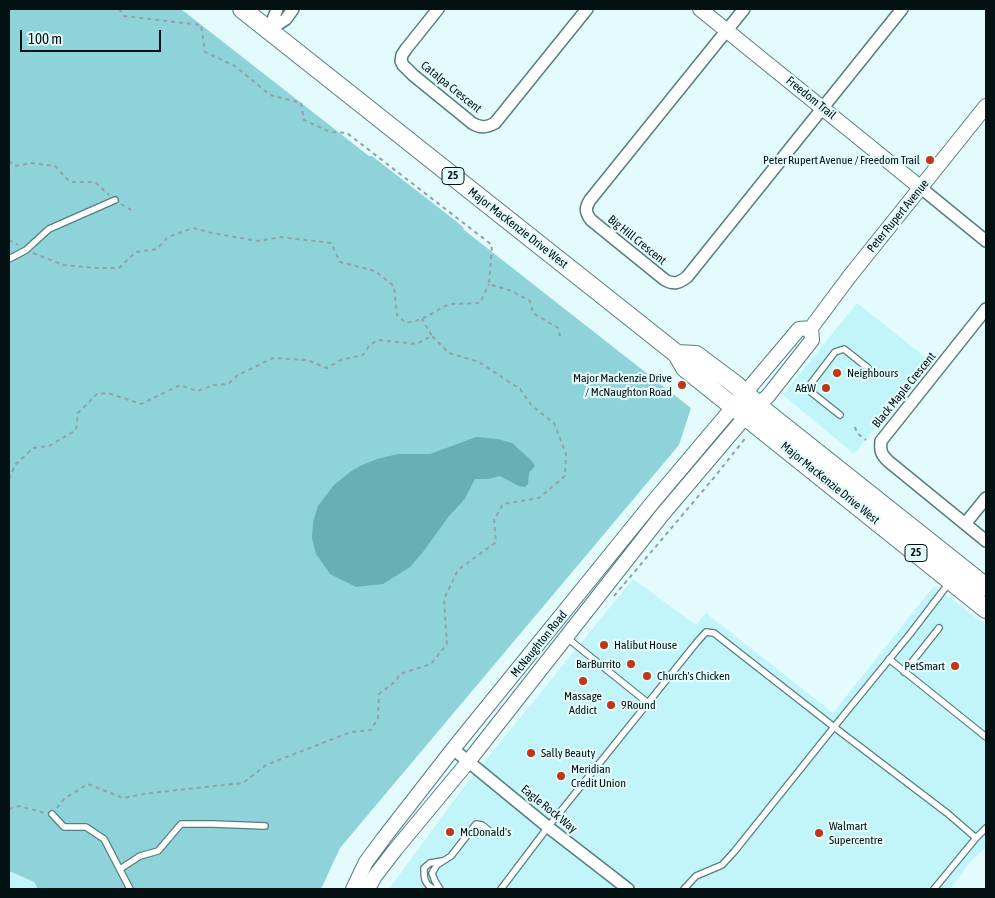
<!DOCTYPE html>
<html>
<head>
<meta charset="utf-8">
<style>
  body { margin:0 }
  #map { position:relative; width:995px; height:898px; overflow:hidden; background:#e3fbfd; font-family:"Asap Condensed",sans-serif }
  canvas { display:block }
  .frame { position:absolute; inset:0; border:10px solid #031113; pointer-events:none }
  .scale { position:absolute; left:20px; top:30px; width:141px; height:22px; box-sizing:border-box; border:2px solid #031113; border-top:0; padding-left:6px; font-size:15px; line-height:18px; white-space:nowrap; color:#031113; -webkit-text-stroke:4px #e3fbfd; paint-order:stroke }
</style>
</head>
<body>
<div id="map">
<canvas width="995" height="898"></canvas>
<div class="frame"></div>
<div class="scale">100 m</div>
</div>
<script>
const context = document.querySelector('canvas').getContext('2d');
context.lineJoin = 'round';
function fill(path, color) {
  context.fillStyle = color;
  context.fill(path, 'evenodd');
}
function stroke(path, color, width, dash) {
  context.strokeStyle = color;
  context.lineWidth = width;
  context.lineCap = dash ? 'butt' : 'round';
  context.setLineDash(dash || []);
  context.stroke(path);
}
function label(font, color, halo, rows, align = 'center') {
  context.font = font + ' "Asap Condensed",sans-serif';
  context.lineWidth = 4.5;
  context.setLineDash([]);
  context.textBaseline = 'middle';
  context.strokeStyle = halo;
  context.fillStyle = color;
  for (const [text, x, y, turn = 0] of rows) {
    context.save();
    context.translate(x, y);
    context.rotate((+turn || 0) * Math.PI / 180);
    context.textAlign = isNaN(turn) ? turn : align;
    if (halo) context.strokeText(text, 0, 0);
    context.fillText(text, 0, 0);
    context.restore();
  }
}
fill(new Path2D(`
  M857,303L930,361L854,454L783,395Z
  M633,579L696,625L706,613L833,713L934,586L986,625V847L971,861L950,889H389L463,788Z
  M9,871L34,882L38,889H9Z`), '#c1f5fa');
fill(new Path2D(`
  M9,9H181L369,156H372L452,218L463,227L464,230L691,408L679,445L340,848L321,889H38L34,882L9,871Z`), '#8ed3d9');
fill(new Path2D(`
  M476,437L498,439L512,443L531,460L535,466L529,473L528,484L525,487L519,486L500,476L488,479H475L464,500L449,516L423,552L410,567L383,584L356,587L330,574L316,554L312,538L313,522L318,506L334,485L350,472L360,466L377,459L398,454H430Z`), '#68aeb5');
const service = new Path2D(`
  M9,259L26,250L49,229L115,200
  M840,415L811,392L809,386L835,352L844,349L868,368
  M566,637L648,703
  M889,659L986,737
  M904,672L939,628
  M52,814L64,827H86L104,839L130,889
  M120,869L140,856L158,851L181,824H213L265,826
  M434,889C424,884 424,878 424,868L430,863L442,861
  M440,889L435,881L432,873L437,865L451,856L476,824L482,825L492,833
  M501,889L548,827L697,642L706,632L714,633L834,727L947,813L976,838
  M684,889L696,876L722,865L734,852L834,727L910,634L949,583
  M934,889L976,838L986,828`);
const minor = new Path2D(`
  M438,9L406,49L402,55L401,61L403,65L413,75L472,123C480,128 486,128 495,123L587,9
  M744,9L590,200C585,208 585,212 591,220L665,280C674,285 679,283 687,277L902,9
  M269,30L286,19L293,9
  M269,30L277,9
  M921,188L986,241
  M986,309L881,441C880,451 881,454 888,461L986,541
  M965,524L986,498
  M453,749L548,827L628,889`);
const tertiary = new Path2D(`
  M700,9L921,188
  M353,889L366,862L383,839L453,749L653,502L799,329L811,328
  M368,889L375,876L395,850L468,762L662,515L746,416L768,396L812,340L811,328L849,277L986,106`);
const primary = new Path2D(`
  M242,9L677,354L685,368L986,609
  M677,354L696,355L736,385L767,413L986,587`);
stroke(service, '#577d81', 8);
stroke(minor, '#577d81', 14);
stroke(tertiary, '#577d81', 16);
stroke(primary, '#577d81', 20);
stroke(new Path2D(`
  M119,9L124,16L201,25L205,52L235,66L270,95L301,103L304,120L330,132L347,133L492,245L489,284L512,291L530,301L533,313L558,328L560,336
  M9,161L15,166L32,163L55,166L70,182H95L109,195
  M121,204L131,210
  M9,240L18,245
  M33,253L63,265L97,268H119L136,252L157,249L168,237L193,228L212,233L258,241L281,237L331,243L340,262L375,271L394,286L397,315L406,323L422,319L449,304L480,303L489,284
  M855,427L857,433L866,440
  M9,479L15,465L33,448L49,446L76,430L78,413L97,394L108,393L141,404L180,385L197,391L214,385L228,384L238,375L273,358L307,360L327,368L341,360L363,355L369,346L378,340L416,344L432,336L422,319
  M614,596L717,474L747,436
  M57,808L65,798L88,784L123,798L150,793L243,783L266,765L351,732L371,730L378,718L379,694L396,681L400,674L431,664L447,644L444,599L458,570L496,542L494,520L503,504L539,498L565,476L566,454L554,423L532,406L520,389L479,362L449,353L432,336
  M9,809L19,806L45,813`), '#8ea2a4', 2, [4, 4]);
stroke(service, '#fff', 5.5);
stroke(minor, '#fff', 11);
stroke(tertiary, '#fff', 14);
stroke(primary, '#fff', 18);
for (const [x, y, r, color] of [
  [930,160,5,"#c03616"],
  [837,373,5,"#c03616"],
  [682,385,5,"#c03616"],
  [826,388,5,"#c03616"],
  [604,645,5,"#c03616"],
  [631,664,5,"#c03616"],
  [955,666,5,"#c03616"],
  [647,676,5,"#c03616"],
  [583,681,5,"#c03616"],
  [611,705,5,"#c03616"],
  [531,753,5,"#c03616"],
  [561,776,5,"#c03616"],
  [450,832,5,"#c03616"],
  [819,833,5,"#c03616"]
]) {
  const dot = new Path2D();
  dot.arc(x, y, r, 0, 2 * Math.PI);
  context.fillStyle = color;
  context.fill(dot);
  stroke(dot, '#e3fbfd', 2);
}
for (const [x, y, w] of [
  [453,176,22],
  [916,553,22]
]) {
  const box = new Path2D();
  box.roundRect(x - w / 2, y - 8.5, w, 17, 4);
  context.fillStyle = '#e3fbfd';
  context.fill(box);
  stroke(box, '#031113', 1);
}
label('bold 11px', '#031113', null, [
  ["25",453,176],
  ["25",916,553]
]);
label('12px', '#031113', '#e3fbfd', [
  ["Catalpa Crescent",451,87,39],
  ["Freedom Trail",811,98,39],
  ["Peter Rupert Avenue",898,216,-51],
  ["Major MacKenzie Drive West",518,228,38],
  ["Big Hill Crescent",637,240,39],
  ["Black Maple Crescent",904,390,-51],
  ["Major MacKenzie Drive West",830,483,39],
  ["McNaughton Road",539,644,-51],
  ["Eagle Rock Way",549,809,39]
]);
label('12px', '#031113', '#e3fbfd', [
  ["Peter Rupert Avenue / Freedom Trail",920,160,"right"],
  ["Neighbours",847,373],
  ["Major Mackenzie Drive",672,378,"right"],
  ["/ McNaughton Road",672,392,"right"],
  ["A&W",816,388,"right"],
  ["Halibut House",614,645],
  ["BarBurrito",621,664,"right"],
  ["PetSmart",945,666,"right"],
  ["Church's Chicken",657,676],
  ["Massage",583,696,"center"],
  ["Addict",583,710,"center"],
  ["9Round",621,705],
  ["Sally Beauty",541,753],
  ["Meridian",571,769],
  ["Credit Union",571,783],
  ["Walmart",829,826],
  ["Supercentre",829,840],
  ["McDonald's",460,832]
], 'left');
</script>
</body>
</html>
